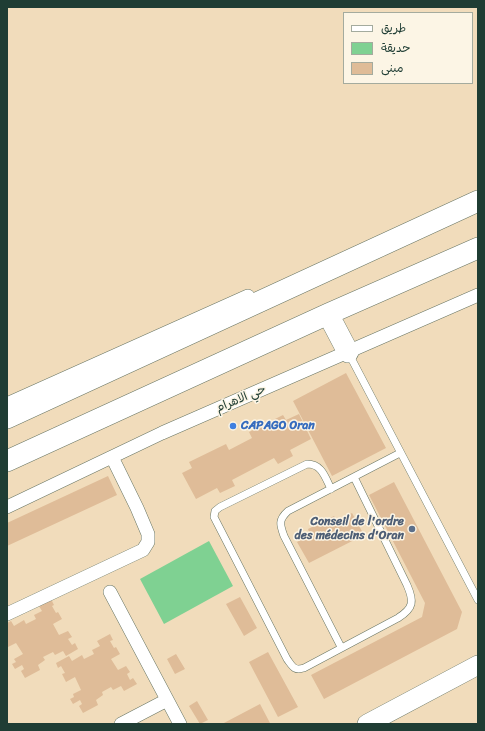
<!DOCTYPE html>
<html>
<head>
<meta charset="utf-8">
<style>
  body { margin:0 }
  #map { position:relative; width:485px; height:731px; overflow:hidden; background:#f1dcbb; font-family:Sriracha,"Playpen Sans Arabic",sans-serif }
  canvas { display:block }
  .frame { position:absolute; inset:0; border:8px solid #1f3d34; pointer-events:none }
  .legend { position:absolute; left:343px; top:12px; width:130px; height:72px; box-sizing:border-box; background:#fcf5e5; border:1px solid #a4ab9e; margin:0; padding:5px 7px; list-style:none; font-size:12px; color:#1f3d34 }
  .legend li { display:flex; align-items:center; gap:8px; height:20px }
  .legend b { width:20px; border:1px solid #a4ab9e }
</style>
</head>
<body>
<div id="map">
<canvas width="485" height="731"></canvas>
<div class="frame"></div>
<ul class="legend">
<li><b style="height:5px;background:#fff"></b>طريق</li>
<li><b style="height:11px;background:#7fd192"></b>حديقة</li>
<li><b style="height:11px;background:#dfbc98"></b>مبنى</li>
</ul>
</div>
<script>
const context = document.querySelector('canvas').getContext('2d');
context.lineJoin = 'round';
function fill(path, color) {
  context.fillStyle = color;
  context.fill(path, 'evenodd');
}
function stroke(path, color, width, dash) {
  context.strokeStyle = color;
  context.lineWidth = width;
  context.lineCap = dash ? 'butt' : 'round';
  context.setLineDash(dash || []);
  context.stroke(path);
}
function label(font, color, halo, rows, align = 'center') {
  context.font = font + ' Sriracha,"Playpen Sans Arabic",sans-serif';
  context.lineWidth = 3;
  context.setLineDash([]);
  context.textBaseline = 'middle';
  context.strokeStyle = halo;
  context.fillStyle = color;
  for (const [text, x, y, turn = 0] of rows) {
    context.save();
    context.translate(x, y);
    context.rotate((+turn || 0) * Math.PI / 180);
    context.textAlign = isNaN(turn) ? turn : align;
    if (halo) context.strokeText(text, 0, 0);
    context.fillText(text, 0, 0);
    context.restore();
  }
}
fill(new Path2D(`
  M209,541L233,586L164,624L140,579Z`), '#7fd192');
fill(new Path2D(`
  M346,373L386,448L332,476L293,401Z
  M299,414L311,439L290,450L293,456L278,464L274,458L232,480L235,486L220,493L217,488L196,499L182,473L192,468L189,462L226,444L229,450L252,438L249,432L283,415L286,420Z
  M108,476L117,495L7,546V523Z
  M394,482L462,612L457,629L324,699L311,675L422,617L425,603L369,495Z
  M352,513L364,535L309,563L297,542L310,535L308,529L334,516L337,521Z
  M240,597L257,628L244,636L226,604Z
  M51,599L54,605L52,606L56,613L58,612L62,619L53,624L59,635L68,631L72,637L68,639L72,645L75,643L78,649L66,656L63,651L55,655L53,652L43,657L45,660L38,665L40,670L25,678L21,671L24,669L22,665L15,669L12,664L16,662L14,659L23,654L16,643L8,647L7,645V623L11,621L14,626L24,620L26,624L36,619L34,615L42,611L39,606Z
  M110,634L113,640L110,641L114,648L116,647L120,654L111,659L118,670L126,666L130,672L127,674L130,680L133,678L137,684L124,691L121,686L113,690L111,687L102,692L103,695L96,700L98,705L83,713L79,706L82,704L80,700L73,704L70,699L74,697L73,694L81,690L75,677L66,682L62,674L65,673L61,666L58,668L56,663L69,656L72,661L82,655L84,659L94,654L92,650L100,646L97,641Z
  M268,652L298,707L278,717L249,662Z
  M176,654L185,669L175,674L167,659Z
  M197,701L208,720L200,724L189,706Z
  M260,704L270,723L268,724H222Z`), '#dfbc98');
const lane = new Path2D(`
  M349,354L478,600
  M331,489C325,477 322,464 307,464L220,507L215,511L214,517L287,659C293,667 294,671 304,668L398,618C414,608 414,601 407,585L354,477
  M341,647L284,536C280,525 278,520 288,511L400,453`);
const street = new Path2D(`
  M7,404L248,296
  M7,507L162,433L478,295
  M110,592L180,724
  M7,614L143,550L148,542V534L137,508L112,457
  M121,724L167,700`);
const secondary = new Path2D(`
  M367,724L478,665`);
const primary = new Path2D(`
  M328,314L348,352
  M7,418L478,201
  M7,461L328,314L478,248`);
stroke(lane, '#687563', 8);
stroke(street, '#687563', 14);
stroke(secondary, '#687563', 20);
stroke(primary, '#687563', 22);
stroke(lane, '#fff', 7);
stroke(street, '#fff', 13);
stroke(secondary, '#fff', 19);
stroke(primary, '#fff', 21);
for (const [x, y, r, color] of [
  [233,426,4,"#3f7fe0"],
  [412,529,4,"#5c6f8a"]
]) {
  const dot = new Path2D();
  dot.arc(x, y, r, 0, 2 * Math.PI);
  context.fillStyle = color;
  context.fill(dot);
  stroke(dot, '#fcf5e5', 1.5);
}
label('12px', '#1f3d34', '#fcf5e5', [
  ["حي الاهرام",241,399,-23]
]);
label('bold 12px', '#366cbe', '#fcf5e5', [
  ["CAPAGO Oran",241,426]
], 'left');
label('bold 12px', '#4e5e75', '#fcf5e5', [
  ["Conseil de l'ordre",404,522],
  ["des médecins d'Oran",404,536]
], 'right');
</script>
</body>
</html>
